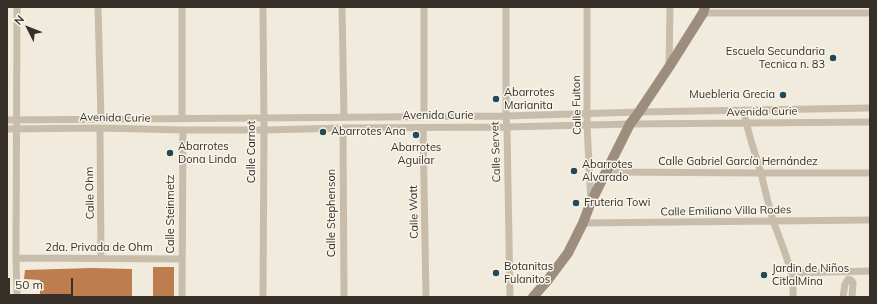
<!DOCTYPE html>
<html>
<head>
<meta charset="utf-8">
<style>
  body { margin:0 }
  #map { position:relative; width:877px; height:304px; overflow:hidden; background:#f1ebde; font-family:Mulish,sans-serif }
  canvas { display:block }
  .frame { position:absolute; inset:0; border:8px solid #363029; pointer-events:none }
  .north { position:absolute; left:8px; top:8px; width:40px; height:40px; -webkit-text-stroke:3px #f9f4ea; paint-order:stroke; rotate:312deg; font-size:11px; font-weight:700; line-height:16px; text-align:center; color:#363029 }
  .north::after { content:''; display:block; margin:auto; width:14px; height:18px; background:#363029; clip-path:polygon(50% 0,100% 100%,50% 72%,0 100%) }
  .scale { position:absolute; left:8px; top:278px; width:65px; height:18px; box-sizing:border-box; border:2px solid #363029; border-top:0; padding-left:5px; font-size:12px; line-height:14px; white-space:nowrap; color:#363029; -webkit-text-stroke:3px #f9f4ea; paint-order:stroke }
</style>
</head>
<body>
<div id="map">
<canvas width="877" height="304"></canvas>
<div class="frame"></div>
<div class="north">N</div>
<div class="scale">50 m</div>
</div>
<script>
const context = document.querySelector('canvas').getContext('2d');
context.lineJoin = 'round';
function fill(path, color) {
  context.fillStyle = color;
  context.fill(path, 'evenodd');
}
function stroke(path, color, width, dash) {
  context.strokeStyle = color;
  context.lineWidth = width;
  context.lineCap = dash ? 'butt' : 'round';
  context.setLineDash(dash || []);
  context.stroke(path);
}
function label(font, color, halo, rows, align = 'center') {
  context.font = font + ' Mulish,sans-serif';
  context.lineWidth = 3;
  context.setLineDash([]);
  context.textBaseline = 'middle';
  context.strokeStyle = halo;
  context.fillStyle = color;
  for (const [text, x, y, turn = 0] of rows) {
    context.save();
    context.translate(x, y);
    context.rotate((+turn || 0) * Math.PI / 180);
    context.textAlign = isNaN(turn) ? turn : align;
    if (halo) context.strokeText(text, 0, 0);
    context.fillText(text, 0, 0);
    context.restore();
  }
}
fill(new Path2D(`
  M153,267H174V297H153Z
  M92,268L132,269V297H40V280L24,279L25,270Z`), '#bd7d4f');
stroke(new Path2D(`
  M98,7L101,119
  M182,7V119
  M342,7L344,117
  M506,7V116L507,127L510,297
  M587,7V125L591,202
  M703,13H870
  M669,67L670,7
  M744,111C747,132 755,152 761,173C765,190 769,207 774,223C782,246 795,273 793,297
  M424,117V7
  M7,120L506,116L639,112L870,108
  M100,128L101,259
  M343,128L344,297
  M423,128L426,297
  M7,129L100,128L183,130H264L343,128L507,127L630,124L870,122
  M606,172L761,173H870
  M583,223L870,220
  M16,258L182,259
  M791,273L870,271
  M17,297L16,258L17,7
  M182,297L183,130
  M263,297L264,130L263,7
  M843,297L845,284L848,279L851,280L853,283L852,297`), '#c8bdaa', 7);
stroke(new Path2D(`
  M533,297L547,281L568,253L583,223L591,202L630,124L639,112L669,67L703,13L705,7`), '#9c8d7c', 10);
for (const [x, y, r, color] of [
  [833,58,4,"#224955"],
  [783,95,4,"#224955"],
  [496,99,4,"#224955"],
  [323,132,4,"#224955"],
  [416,135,4,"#224955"],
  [170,153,4,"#224955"],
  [574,171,4,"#224955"],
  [576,203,4,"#224955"],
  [496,273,4,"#224955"],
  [764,275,4,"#224955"]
]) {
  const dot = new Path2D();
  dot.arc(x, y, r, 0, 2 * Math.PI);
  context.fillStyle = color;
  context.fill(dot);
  stroke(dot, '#f9f4ea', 1.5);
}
label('11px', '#363029', '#f9f4ea', [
  ["Escuela Secundaria",825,52,"right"],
  ["Tecnica n. 83",825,65,"right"],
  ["Abarrotes",504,93],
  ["Marianita",504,106],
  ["Muebleria Grecia",775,95,"right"],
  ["Abarrotes Ana",331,132],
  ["Abarrotes",178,147],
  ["Dona Linda",178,160],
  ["Abarrotes",416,148,"center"],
  ["Aguilar",416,161,"center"],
  ["Abarrotes",582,165],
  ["Alvarado",582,178],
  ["Fruteria Towi",584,203],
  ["Botanitas",504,267],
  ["Fulanitos",504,280],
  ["Jardin de Niños",772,269],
  ["CitlalMina",772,282]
], 'left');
label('11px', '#363029', '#f9f4ea', [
  ["Calle Fulton",577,105,-91],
  ["Avenida Curie",762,112,-1],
  ["Avenida Curie",438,116],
  ["Avenida Curie",115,118,1],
  ["Calle Carnot",252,152,-90],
  ["Calle Servet",496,152,-92],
  ["Calle Gabriel García Hernández",738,162],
  ["Calle Ohm",90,193,-91],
  ["Calle Emiliano Villa Rodes",726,211,-1],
  ["Calle Watt",414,212,-91],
  ["Calle Stephenson",332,213,-90],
  ["Calle Steinmetz",171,214,-90],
  ["2da. Privada de Ohm",99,248]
]);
</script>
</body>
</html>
